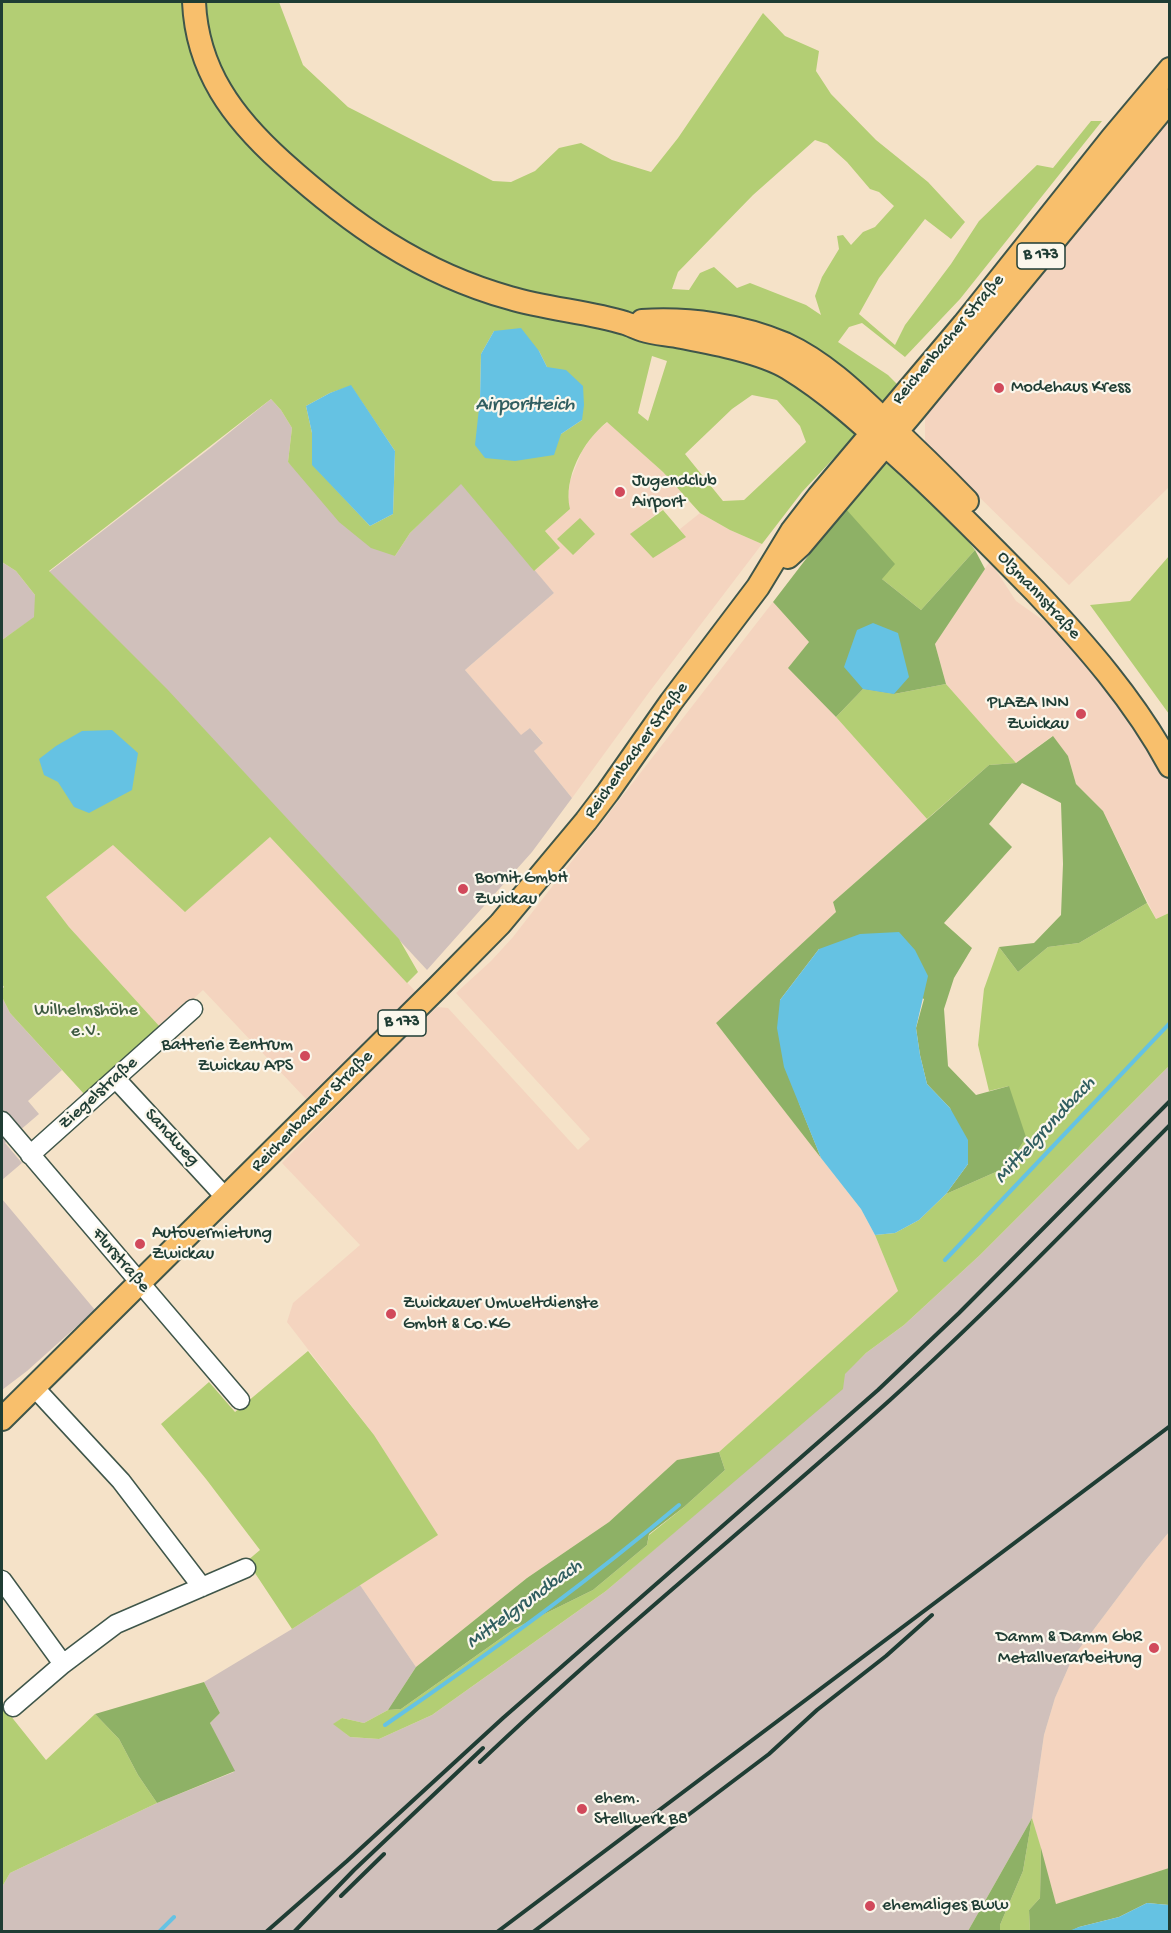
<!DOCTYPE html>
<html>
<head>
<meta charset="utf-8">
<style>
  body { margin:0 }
  #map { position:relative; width:1171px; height:1933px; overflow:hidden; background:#f5e2c8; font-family:"Gochi Hand",sans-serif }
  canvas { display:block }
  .frame { position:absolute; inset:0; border:3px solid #1f3d34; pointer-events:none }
</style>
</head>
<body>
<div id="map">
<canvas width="1171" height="1933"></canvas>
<div class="frame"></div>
</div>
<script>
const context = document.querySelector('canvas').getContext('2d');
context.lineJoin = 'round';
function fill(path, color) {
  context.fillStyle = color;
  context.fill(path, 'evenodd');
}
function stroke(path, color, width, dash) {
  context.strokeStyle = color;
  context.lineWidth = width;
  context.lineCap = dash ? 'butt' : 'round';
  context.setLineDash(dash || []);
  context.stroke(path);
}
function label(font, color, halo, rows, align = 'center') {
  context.font = font + ' "Gochi Hand",sans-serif';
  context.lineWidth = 4.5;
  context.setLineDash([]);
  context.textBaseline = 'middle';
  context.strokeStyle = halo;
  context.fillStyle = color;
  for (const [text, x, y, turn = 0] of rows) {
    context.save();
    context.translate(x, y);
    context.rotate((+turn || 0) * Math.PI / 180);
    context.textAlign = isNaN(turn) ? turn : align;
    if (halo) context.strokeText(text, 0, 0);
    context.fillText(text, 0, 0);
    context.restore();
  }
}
fill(new Path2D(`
  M1169,114V487L1069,585L925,444V413Z
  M608,422L663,472L682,493L631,534L685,537L680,529L700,513L730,530L762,544L650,691L572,798L534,751L543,742L530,728L521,736L465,670L554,593L534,571L560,548L545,531L570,509L568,499L570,481L582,451L596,431Z
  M990,561L1016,601L1054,628L1079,647L1146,737L1169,780V913L1156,919L1103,811L1076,784L1068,756L1052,736L1016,763L946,684L935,644Z
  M773,602L809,642L789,668L836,717L927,819L833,902L836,912L716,1023L861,1209L875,1235L898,1291L719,1452L677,1460L609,1522L527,1578L416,1667L360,1585L437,1535L374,1435L287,1322L293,1303L360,1245L282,1163L398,1044L437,1007L448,1008L578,1150L590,1139L456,993L491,961L513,937Z
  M270,837L416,992L307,1100L203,990L161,1028L69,927L46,897L114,844L185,911Z
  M1169,1532V1868L1056,1904L1032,1818L1044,1735L1055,1698L1073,1657L1146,1560Z`), '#f4d4bf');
fill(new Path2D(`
  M271,399L281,410L292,428L288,462L395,556L410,533L461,483L554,593L465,670L521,735L530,728L543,743L534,751L572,798L532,852L427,970L167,690L49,572L209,449Z
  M2,562L16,571L35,595V617L2,640Z
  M2,997L10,1013L62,1070L28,1101L39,1114L5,1143L22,1163L2,1180Z
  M1169,1066V1532L1146,1560L1073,1657L1055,1698L1044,1735L1032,1818L968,1931L2,1932V1887L10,1873L157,1803L234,1772L210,1723L220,1713L204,1682L292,1629L360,1585L416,1667L388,1710L364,1723L342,1718L334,1724L350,1737L379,1739L432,1715L606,1591L694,1515L866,1353L904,1325L980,1255Z
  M2,1199L95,1310L27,1371L2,1390Z`), '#d0c0bb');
fill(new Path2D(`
  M2,2H279L303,65L348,107L493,181L511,182L535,171L559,148L581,143L612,160L651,172L678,138L763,13L785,36L819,51L816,71L831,94L876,140L928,182L965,222L951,239L925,219L879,278L859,314L895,345L905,325L951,264L979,221L1037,165L1053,168L1091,121H1102L960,299L905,357L862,323L849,327L838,342L888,375L897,384L848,443L802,492L762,544L730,530L700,513L663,472L607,422C583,441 563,478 570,509L545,531L560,548L534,571L461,484L410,533L395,556L371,548L339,522L288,462L292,428L281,410L271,399L49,571L167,689L399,939L418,972L407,983L270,837L185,912L113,845L46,897L69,927L161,1028L85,1095L10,1013L2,997V989L4,987L2,984V640L34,617L35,595L16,571L2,562ZM815,140L827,144L847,162L870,189L879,192L894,206L875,227L863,232L851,245L843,235L837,236L839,249L822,277L815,296L821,315L806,305L750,283L737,288L714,267L700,273L689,290L672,289L678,272L753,195ZM494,331L539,351L547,367L582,420L561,434L480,399L481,354ZM652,356L667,361L648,421L638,413ZM351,386L395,451L393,514L370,526L313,465L312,433L306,406L330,393ZM752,395L777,400L800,426L806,442L744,500L723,501L685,454L732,409Z
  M887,461L957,527L975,550L921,610L882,579L845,508L875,472Z
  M663,510L686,537L653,558L630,534Z
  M580,518L595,534L573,555L557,539Z
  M1169,556V714L1090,605L1130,601Z
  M946,684L1016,763L989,765L927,819L836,717L863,689L894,694Z
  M1147,903L1156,919L1169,913V1066L980,1255L904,1325L866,1353L845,1374L843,1389L606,1591L432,1715L379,1739L350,1737L333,1724L342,1718L364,1723L388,1710L401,1709L514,1629L593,1590L647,1545L649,1535L684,1507L725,1470L719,1452L898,1291L875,1235L895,1233L919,1220L946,1194L1007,1167L1009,1086L989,1091L978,1045L984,989L999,947L1018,972L1048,947L1079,943Z
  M308,1351L374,1435L438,1535L292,1629L247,1561L260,1550L206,1479L161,1424L209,1382L235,1412Z
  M2,1705L46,1760L95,1714L119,1739L138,1775L157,1803L10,1873L2,1887Z
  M1032,1818L1041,1848L1040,1898L1029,1910L1030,1931L1000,1932V1925L1023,1871Z`), '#b3ce74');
fill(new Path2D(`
  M845,508L895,564L882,579L921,610L975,550L985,569L935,644L946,684L894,694L863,689L836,717L788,668L809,642L773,602Z
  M1053,736L1068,756L1076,784L1103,811L1147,903L1079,943L1048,947L1018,972L999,947L1034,943L1061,915L1063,864L1061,803L1022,783L989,824L1012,847L944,923L972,948L954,978L944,1009L948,1066L976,1095L1009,1086L1026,1137L1007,1167L946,1194L968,1164L950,1108L927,1084L920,1055L916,1028L924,999L819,949L780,1000L799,1103L821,1158L716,1023L836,912L833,902L989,765L1016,763Z
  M719,1452L725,1470L684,1507L649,1534L647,1545L593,1590L514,1629L401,1709L388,1710L416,1667L527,1578L609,1522L677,1460Z
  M204,1682L220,1713L210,1723L235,1771L157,1803L138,1775L119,1739L95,1714Z
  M1032,1818L1023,1871L1000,1925V1931H968Z
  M1041,1848L1056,1904L1169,1868V1909V1905L1147,1903L1119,1917L1079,1927L1069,1932L1030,1931L1029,1910L1040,1898Z`), '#8eb166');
fill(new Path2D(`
  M521,328L539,351L547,367L566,370L583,386L584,405L582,420L561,434L554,455L515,461L485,458L475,445L480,399L481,354L494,331Z
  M351,385L395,451L393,514L370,526L312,465V433L306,406L330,393Z
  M873,623L898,633L909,677L894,694L863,689L844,667L857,630Z
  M112,730L138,753L132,790L89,813L74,807L58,782L44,775L39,759L56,746L82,731Z
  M899,932L915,950L928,976L916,1028L920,1055L927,1084L950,1108L968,1140V1164L946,1194L919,1220L895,1233L875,1235L861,1209L821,1158L784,1067L777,1028L780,1000L819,949L860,934Z
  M1147,1903L1169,1905V1931H1069L1079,1927L1119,1917Z`), '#65c2e3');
stroke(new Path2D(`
  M945,1260L1170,1023
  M385,1725C486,1656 585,1584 679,1505
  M159,1932L174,1917`), '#65c2e3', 4);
const minor = new Path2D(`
  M116,1079L226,1198
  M2,1121L240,1400
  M30,1155L193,1009
  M34,1387L121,1481L202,1587
  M2,1580L63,1664
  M13,1707L63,1664L116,1624L246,1568`);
const major = new Path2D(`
  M194,2C197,70 233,118 282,162C351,224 420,273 510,298C547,309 589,312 625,323C631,325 637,328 643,330C655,334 669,334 682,337C713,343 761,352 788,368C834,396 874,435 914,471C956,510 995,550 1035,591C1085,644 1135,701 1170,766
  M642,321C689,318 741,325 785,344C822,361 853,390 882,418C911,445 939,472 967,501
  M788,557L800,546L913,412L1170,100
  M2,1419L438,987L500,924L586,821L608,792L671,702L758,587L792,531L819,496L964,324L1112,138L1170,69`);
stroke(minor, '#3f564a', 21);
stroke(major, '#3f564a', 26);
stroke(minor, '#fff', 18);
stroke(major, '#f8bf6c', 22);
stroke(new Path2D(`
  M480,1762C612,1636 754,1522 890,1400C987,1312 1078,1218 1170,1125
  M341,1896L384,1854
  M266,1932L347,1861L503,1718L878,1390L959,1313L1170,1101
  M294,1932L354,1870L483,1748
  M497,1932L1170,1426
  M533,1932L769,1754L817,1710L886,1656L932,1615`), '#1f3d34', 4);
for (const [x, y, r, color] of [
  [999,388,6,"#d1495b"],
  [620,492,6,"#d1495b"],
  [1081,714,6,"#d1495b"],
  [463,889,6,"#d1495b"],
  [305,1056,6,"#d1495b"],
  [140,1244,6,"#d1495b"],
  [391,1314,6,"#d1495b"],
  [1154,1648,6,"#d1495b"],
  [582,1809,6,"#d1495b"],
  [870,1906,6,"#d1495b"]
]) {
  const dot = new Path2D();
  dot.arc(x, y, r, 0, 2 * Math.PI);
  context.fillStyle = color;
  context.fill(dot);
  stroke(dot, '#fbf7ec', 2);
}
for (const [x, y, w] of [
  [1041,256,48],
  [402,1023,48]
]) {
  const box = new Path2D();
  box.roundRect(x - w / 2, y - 13, w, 26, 4.5);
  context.fillStyle = '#fbf7ec';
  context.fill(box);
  stroke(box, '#1f3d34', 1.5);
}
label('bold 16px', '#1f3d34', null, [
  ["B 173",1041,256],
  ["B 173",402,1023]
]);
label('18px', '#1f3d34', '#fbf7ec', [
  ["Reichenbacher Straße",949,340,-50],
  ["Olzmannstraße",1038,596,47],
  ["Reichenbacher Straße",637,751,-54],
  ["Ziegelstraße",99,1094,-42],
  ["Reichenbacher Straße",313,1112,-45],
  ["Sandweg",171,1138,47],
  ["Flurstraße",120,1261,49]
]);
label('18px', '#1f3d34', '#fbf7ec', [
  ["Modehaus Kress",1011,388],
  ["Jugendclub",632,482],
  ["Airport",632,503],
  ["PLAZA INN",1069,704,"right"],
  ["Zwickau",1069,725,"right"],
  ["Bornit GmbH",475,879],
  ["Zwickau",475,900],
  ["Batterie Zentrum",293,1046,"right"],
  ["Zwickau APS",293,1067,"right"],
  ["Autovermietung",152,1234],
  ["Zwickau",152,1255],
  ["Zwickauer Umweltdienste",403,1304],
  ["GmbH & Co.KG",403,1325],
  ["Damm & Damm GbR",1142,1638,"right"],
  ["Metallverarbeitung",1142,1659,"right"],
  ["ehem.",594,1799],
  ["Stellwerk B8",594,1820],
  ["ehemaliges Bww",882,1906]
], 'left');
label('18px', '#3d5a41', '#fbf7ec', [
  ["Wilhelmshöhe",86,1011],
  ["e.V.",86,1032]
]);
label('italic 20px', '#305e60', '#fbf7ec', [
  ["Airportteich",525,406],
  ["Mittelgrundbach",1046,1131,-47],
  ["Mittelgrundbach",525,1605,-36]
]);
</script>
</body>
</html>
